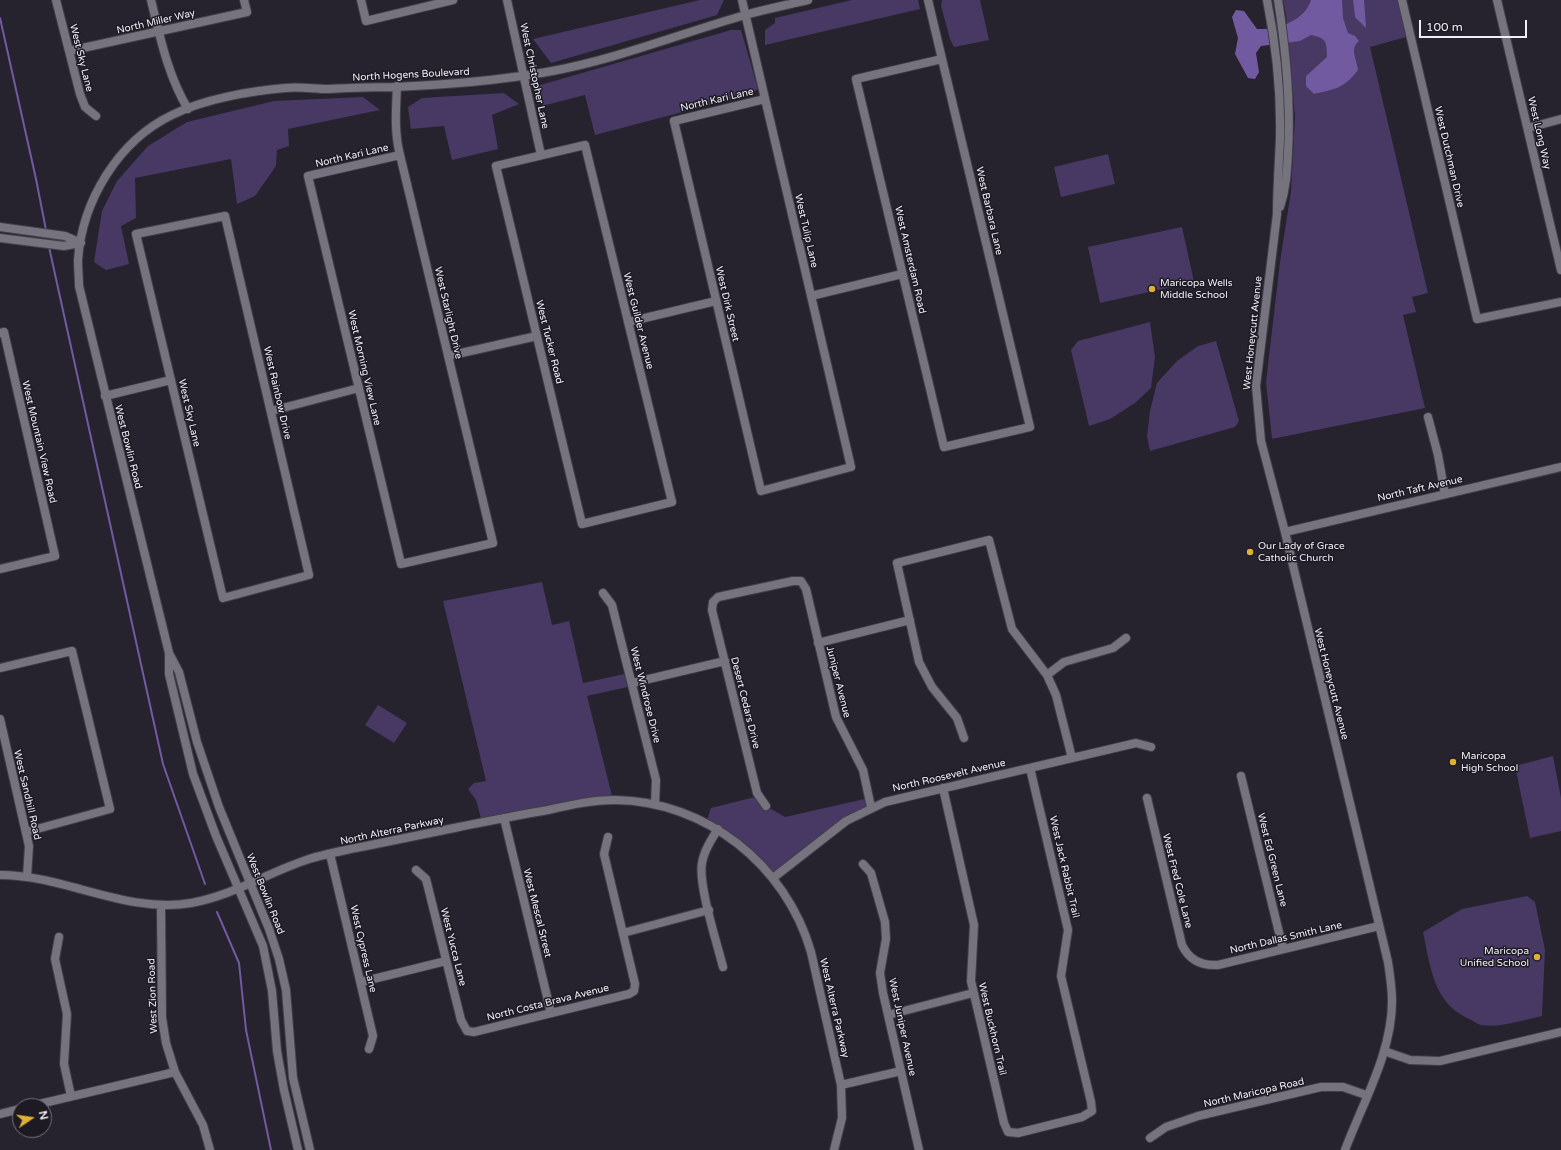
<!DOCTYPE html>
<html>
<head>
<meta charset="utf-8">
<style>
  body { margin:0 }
  #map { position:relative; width:1561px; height:1150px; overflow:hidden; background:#26232e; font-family:"Varela Round",sans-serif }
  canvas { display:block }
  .north { position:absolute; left:12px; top:1098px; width:40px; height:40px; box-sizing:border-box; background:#1d1a24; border:1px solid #726f78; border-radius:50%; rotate:77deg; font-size:11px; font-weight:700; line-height:16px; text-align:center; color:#f1eff6 }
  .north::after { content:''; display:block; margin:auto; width:14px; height:18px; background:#deb133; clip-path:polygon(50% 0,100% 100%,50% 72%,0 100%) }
  .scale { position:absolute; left:1419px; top:20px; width:108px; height:18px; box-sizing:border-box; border:2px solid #f1eff6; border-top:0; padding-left:5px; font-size:12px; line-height:14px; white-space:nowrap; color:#f1eff6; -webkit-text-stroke:3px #1d1a24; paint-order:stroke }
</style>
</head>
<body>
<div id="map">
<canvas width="1561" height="1150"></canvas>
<div class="north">N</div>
<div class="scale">100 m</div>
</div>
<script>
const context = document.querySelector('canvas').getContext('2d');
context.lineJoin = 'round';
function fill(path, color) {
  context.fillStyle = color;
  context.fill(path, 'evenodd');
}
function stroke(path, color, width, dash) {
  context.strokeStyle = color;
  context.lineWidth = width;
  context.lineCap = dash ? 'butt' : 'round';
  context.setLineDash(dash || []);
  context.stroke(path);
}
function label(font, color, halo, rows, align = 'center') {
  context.font = font + ' "Varela Round",sans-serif';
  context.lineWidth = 3;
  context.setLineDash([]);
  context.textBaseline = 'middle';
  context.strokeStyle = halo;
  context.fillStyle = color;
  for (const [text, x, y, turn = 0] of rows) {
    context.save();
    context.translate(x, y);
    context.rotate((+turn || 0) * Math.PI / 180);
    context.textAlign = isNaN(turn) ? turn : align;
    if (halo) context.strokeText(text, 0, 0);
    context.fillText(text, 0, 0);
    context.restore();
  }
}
fill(new Path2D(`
  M700,0H724L717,15L551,63L533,39Z
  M852,0H918L920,9L765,45V30L775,23V18Z
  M942,0H980L989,40L954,47L950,39L941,6Z
  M1283,0H1398L1406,37L1370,47L1428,293L1412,297L1416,312L1403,315L1425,408L1272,439L1266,382L1280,262L1291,191L1295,117L1286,14Z
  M731,30H741L758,89L751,94L595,135L585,95L542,106L537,86Z
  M504,93L519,104L492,115L498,149L452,160L444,126L411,129L408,107L422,98Z
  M363,97L380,110L288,129L289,146L277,150L276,166L255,196L237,204L231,159L135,178L136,218L121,226L129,264L106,270L94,262L102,211L117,181L148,146L187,122L274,101Z
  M1108,154L1115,184L1061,197L1054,167Z
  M1182,227L1194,282L1100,303L1088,247Z
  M1150,322L1155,357L1151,388L1135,403L1110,419L1089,426L1071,350L1078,341Z
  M1216,341L1239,421L1235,427L1150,451L1147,436L1150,411L1157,383L1177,361L1198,346Z
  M542,582L552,625L569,621L583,683L629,673L632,686L587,696L613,800L482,822L476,800L468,789L474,783L486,781L443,601Z
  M378,705L407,723L394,743L365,725Z
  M1553,756L1561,798V831L1530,838L1515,766Z
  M759,796L766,806L785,817L869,798L871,807L773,878L758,860L706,823L711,808Z
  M1527,896L1535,902L1545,950L1542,1016C1523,1020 1501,1028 1481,1025C1477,1024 1472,1020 1467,1018C1433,1002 1430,965 1423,932L1462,909Z`), '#473864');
fill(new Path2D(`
  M1311,0H1342L1343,18L1348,33L1355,36L1359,41C1349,49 1357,59 1358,70C1344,88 1336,89 1314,94L1306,86V76L1327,57C1327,41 1326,38 1311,35L1300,41L1261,46L1256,53L1259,72L1255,79L1248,78L1235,54L1238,38L1232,17L1236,10L1244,11L1257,29C1277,30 1305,21 1311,0Z
  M1353,0H1364L1366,28L1355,17Z`), '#725aa1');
stroke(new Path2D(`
  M0,18L36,179L46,230
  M49,247L163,764L205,884
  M217,912L239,963L246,1030L271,1150`), '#725aa1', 2);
const minor = new Path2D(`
  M56,0L80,94L85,107L96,116
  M151,0C160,37 168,76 188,109
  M361,0L366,21L453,0
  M507,0L541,155
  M742,0L851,467L761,491L674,121L765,99
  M928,0L942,59L1030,427L944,447L856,79L942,59
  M1267,0C1276,45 1281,92 1280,138C1279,163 1277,189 1277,214L1256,386L1261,441L1285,532L1388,962C1390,975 1392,988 1392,1001C1392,1053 1363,1102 1345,1150
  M1278,0C1286,51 1291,101 1288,153C1287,172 1286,189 1280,207
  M1402,0L1477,319L1561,302
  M1497,0L1561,270
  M69,51L247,12L244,0
  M397,86C396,109 394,132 400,155L493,543L401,564L308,176L400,155
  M1528,128L1561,119
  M585,145L672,502L582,524L496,166Z
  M225,216L309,575L223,598L136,234Z
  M0,227L65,236L81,243
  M0,238L64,246L80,243
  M811,296L902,274
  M628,322L716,301
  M0,333L4,332L55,556L0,569
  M448,356L537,336
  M105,396L171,380
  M271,411L359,388
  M1428,417L1438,455L1445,494
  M1285,532L1561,467
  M603,593L612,605L629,673L656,780L655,804
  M818,643L910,620
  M169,655V674L193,774L216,836L263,946L272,991L277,1051L284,1090L298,1150
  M0,668L72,651L110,809L26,832
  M1047,675L1064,662L1113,648L1126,638
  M632,683L725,661
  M0,719L29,846L27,877
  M964,738L957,718L932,687L919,662L897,563L989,540L1012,629L1047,675L1056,695L1072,758
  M1241,776L1283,949
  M943,788L974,925L971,981L1004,1123L1008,1132L1018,1133L1082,1117L1092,1111L1091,1102L1061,976L1068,930L1030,768
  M1147,798L1182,945C1189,960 1201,966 1218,965L1379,926
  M766,806L757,793L712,610L713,602L718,597L793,581H801L806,589L836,717L863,770L871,807
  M504,818L551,1013
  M718,829C711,840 704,851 702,863C698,885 717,943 723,967
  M330,854L373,1036L369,1049
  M863,864L871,873L885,922L886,939L880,973L883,993L919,1150
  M416,870L426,879L461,1020L467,1031L474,1032L629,994L634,991L635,984L604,854L608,837
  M0,875C65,875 125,914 191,903C232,896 269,872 309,859C329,853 350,849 371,845C400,839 430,833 459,827C489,821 518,815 548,810C570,805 592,800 615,800C706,801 786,865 811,952L841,1085L842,1118L834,1150
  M773,878L846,821L885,802L1136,743L1151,747
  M161,905L162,1018L166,1043L175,1072L203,1125L210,1150
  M623,933L709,910
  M59,937L55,959L67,1014L64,1064L71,1096
  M361,982L446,961
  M888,1015L973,993
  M1384,1051L1410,1060L1440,1061L1561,1032
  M841,1085L901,1071
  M31,1106L175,1072
  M0,1114L20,1109
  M1150,1138L1166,1127L1198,1116L1321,1087H1343L1366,1095
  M310,1150L293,1078L286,990L279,959L269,929L219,807L197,742L179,672L169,653L79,286C79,278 78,269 78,260C82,201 118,141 172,115C204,99 250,91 285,88C299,86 314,89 328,89C349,88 371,87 393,87C444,85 495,81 547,72C615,60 679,34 745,15C766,9 787,5 808,0`);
stroke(minor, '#413f47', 10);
stroke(minor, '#76737f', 8);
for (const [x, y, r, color] of [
  [1152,289,4,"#deb133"],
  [1250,552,4,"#deb133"],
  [1453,762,4,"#deb133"],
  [1537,957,4,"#deb133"]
]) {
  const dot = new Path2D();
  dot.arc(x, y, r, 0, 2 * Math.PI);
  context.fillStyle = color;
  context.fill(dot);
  stroke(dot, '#1d1a24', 1.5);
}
label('10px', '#f1eff6', '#1d1a24', [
  ["North Miller Way",156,22,-13],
  ["West Sky Lane",81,58,76],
  ["North Hogens Boulevard",411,75,-3],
  ["West Christopher Lane",534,76,78],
  ["North Kari Lane",717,100,-13],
  ["West Long Way",1539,133,77],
  ["North Kari Lane",352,156,-13],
  ["West Dutchman Drive",1449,157,77],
  ["West Barbara Lane",989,211,77],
  ["West Tulip Lane",806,231,77],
  ["West Amsterdam Road",910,260,77],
  ["West Dirk Street",727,304,77],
  ["West Starlight Drive",448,313,77],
  ["West Guilder Avenue",638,321,76],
  ["West Honeycutt Avenue",1253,333,-84],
  ["West Tucker Road",549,342,76],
  ["West Morning View Lane",364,368,77],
  ["West Rainbow Drive",277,393,77],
  ["West Sky Lane",189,413,77],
  ["West Mountain View Road",39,442,77],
  ["West Bowlin Road",128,447,76],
  ["North Taft Avenue",1420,489,-13],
  ["Juniper Avenue",838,682,76],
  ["West Honeycutt Avenue",1331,684,76],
  ["West Windrose Drive",645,695,76],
  ["Desert Cedars Drive",745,703,76],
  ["North Roosevelt Avenue",949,776,-13],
  ["West Sandhill Road",27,795,77],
  ["North Alterra Parkway",392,831,-12],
  ["West Ed Green Lane",1272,860,76],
  ["West Jack Rabbit Trail",1064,867,77],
  ["West Fred Cole Lane",1177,881,76],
  ["West Bowlin Road",265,894,68],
  ["West Mescal Street",537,913,76],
  ["North Dallas Smith Lane",1286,938,-13],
  ["West Yucca Lane",453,947,76],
  ["West Cypress Lane",363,949,77],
  ["West Zion Road",153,996,-92],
  ["North Costa Brava Avenue",548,1003,-14],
  ["West Alterra Parkway",834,1008,77],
  ["West Juniper Avenue",902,1027,78],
  ["West Buckhorn Trail",992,1029,77],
  ["North Maricopa Road",1254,1093,-13]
]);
label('10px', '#f1eff6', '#1d1a24', [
  ["Maricopa Wells",1160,283],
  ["Middle School",1160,295],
  ["Our Lady of Grace",1258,546],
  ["Catholic Church",1258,558],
  ["Maricopa",1461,756],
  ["High School",1461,768],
  ["Maricopa",1529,951,"right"],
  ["Unified School",1529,963,"right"]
], 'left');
</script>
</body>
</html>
